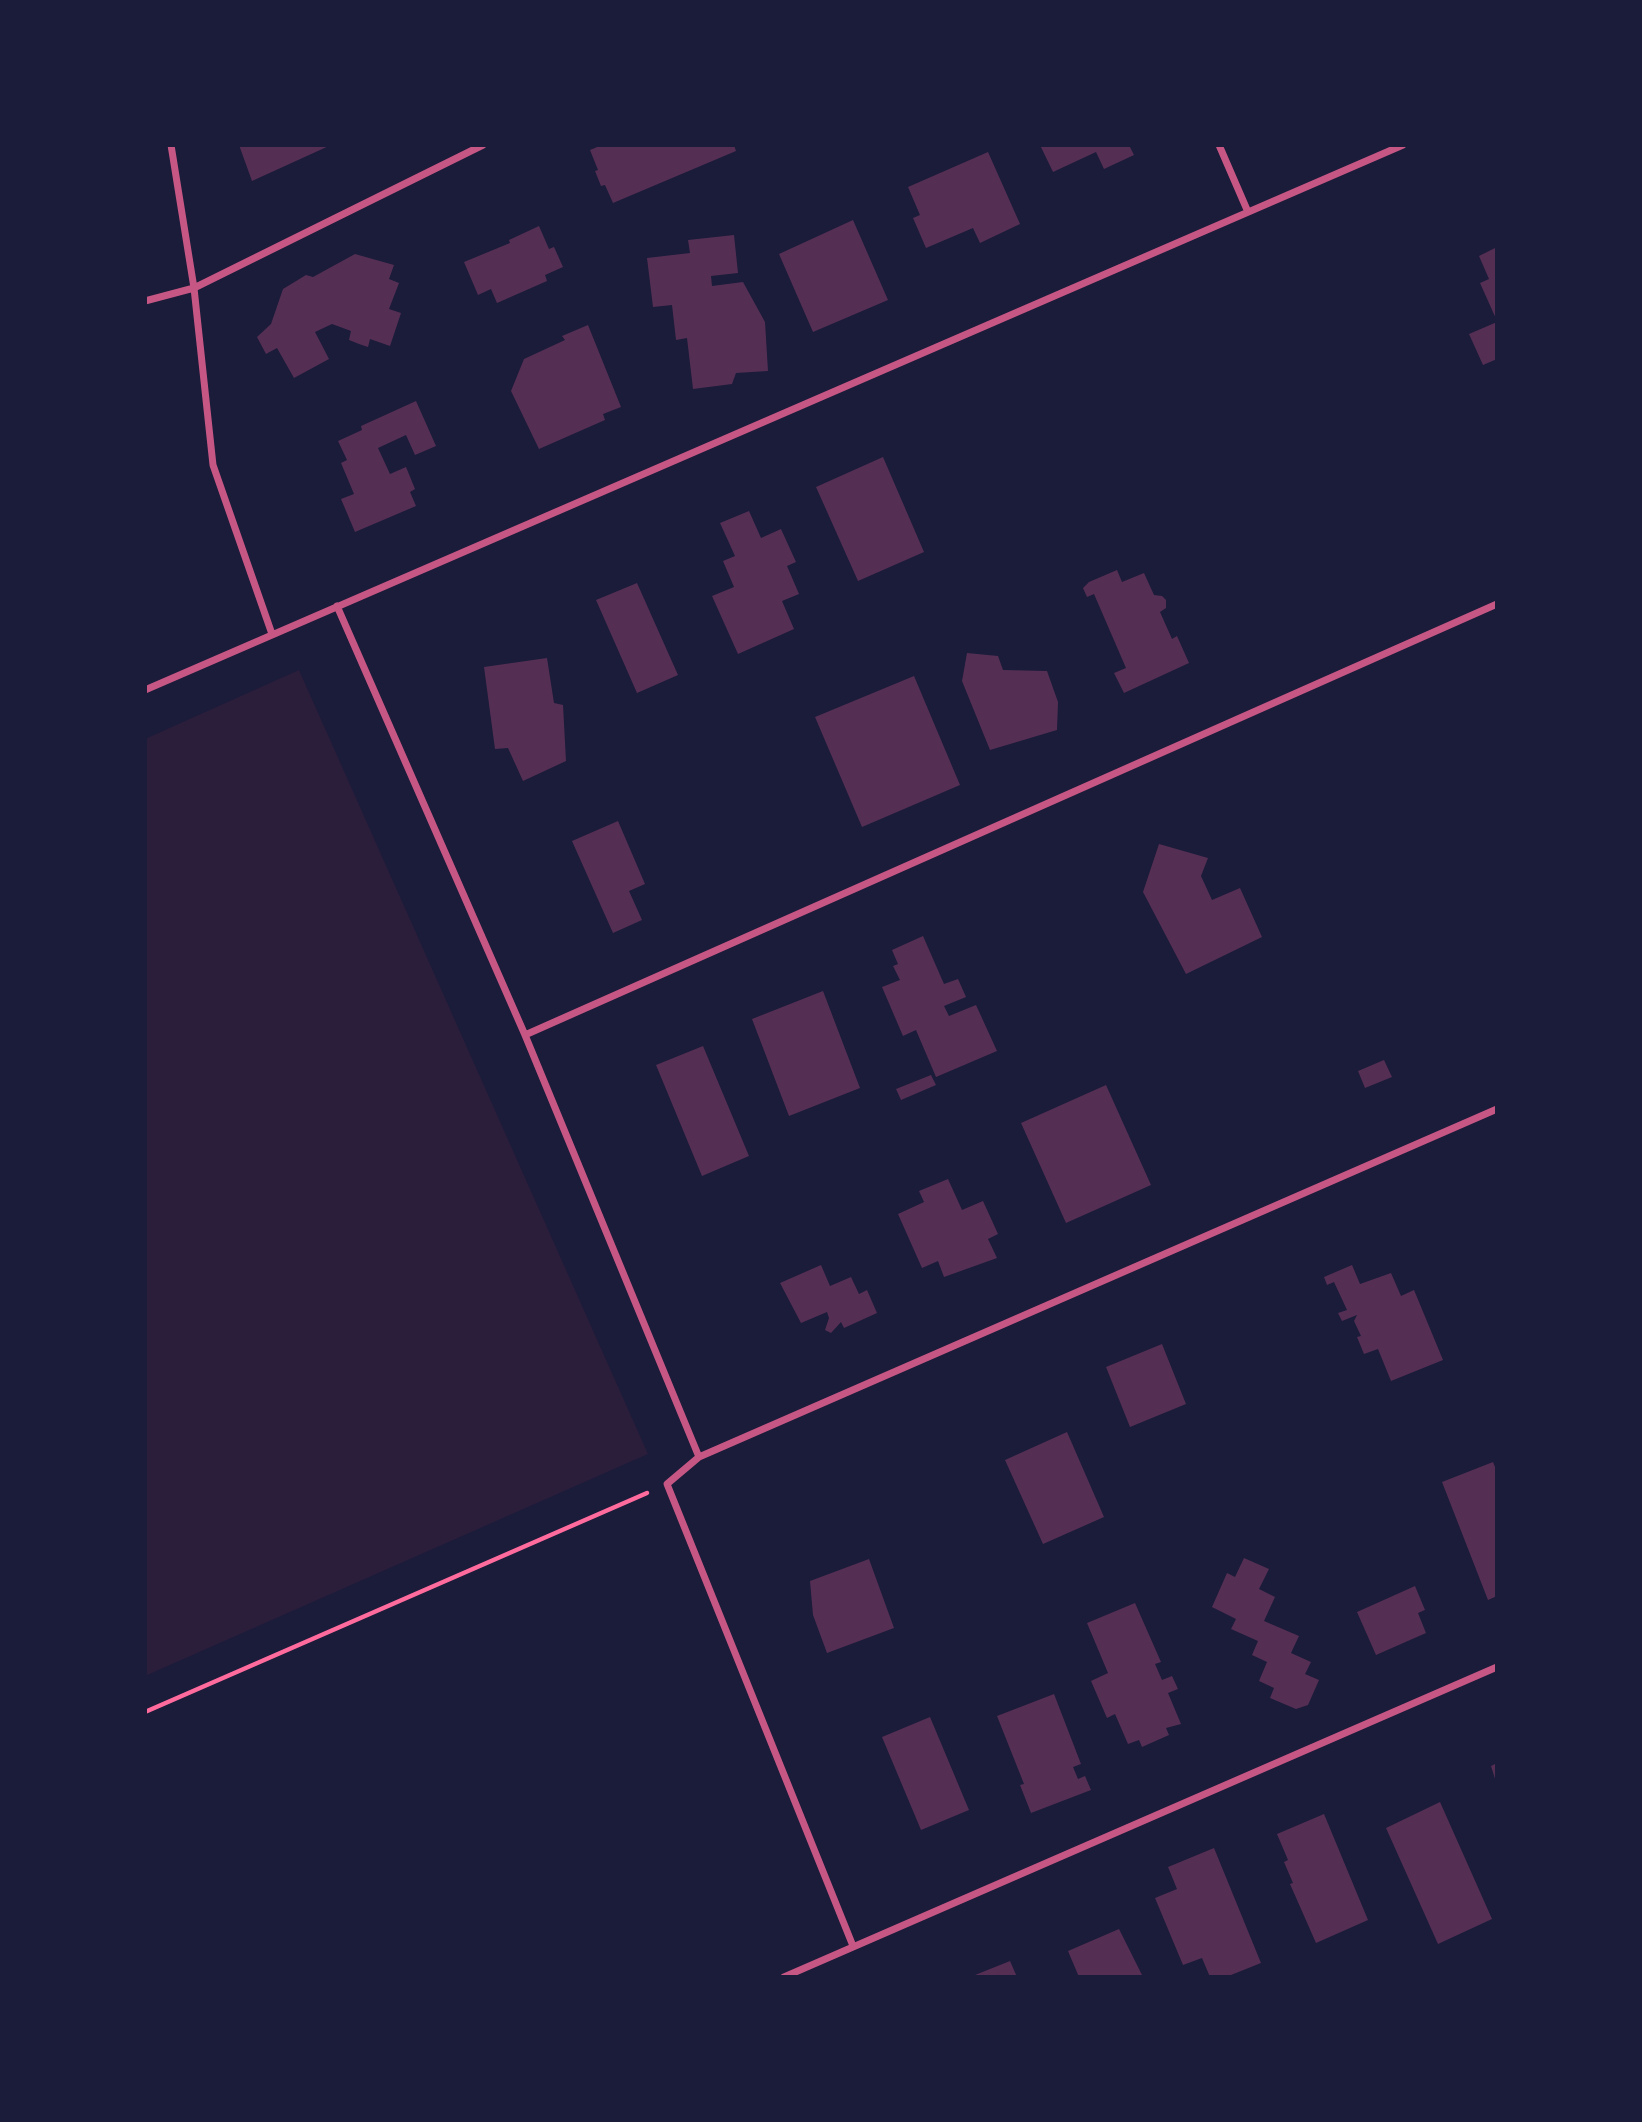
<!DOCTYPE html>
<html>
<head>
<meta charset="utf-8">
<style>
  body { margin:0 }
  #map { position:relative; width:1642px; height:2122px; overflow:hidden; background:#1b1b3a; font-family:"IBM Plex Serif",serif }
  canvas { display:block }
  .frame { position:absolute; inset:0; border:147px solid #1b1b3a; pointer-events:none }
</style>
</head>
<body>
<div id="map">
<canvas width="1642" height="2122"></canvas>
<div class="frame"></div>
</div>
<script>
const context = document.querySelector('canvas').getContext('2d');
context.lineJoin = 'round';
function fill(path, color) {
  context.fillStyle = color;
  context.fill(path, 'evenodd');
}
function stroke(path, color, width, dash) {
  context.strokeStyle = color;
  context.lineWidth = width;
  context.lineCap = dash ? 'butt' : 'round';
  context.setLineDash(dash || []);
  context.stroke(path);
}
fill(new Path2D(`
  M299,670L648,1454L145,1676V739Z`), '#2a1e3b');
fill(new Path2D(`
  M239,145H331L252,181Z
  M602,145H734L736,151L613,203L605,185L601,186L595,171L598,170L590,150Z
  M1040,145H1129L1134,155L1104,169L1096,152L1053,172Z
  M988,152L1020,224L980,243L973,228L926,248L913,218L920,215L908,187Z
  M853,220L888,300L813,332L779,254Z
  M539,226L549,249L554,247L563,267L545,275L547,281L497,303L491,289L478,295L464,262L510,243L509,240Z
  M734,235L738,273L711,276L712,286L743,282L765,322L768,371L736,373L732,384L693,389L687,338L676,340L672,305L653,307L647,258L690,253L688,240Z
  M1497,247V321L1480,283L1489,279L1479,256Z
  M355,254L394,265L389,279L399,283L389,309L401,313L390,346L370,339L368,347L359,344L349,340L351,331L332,324L315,332L329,359L294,378L277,348L266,354L257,337L271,324L283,289L306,275L313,277Z
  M1497,322V359L1483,365L1469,334Z
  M588,325L621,407L603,414L605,420L539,449L511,391L524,359L565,340L562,336Z
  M416,401L436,446L415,455L406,435L378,448L390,474L406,467L415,489L410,492L416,506L355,532L341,499L354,494L341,463L347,460L338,441L362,430L361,426Z
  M883,457L924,552L858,581L816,487Z
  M749,511L761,538L781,529L796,562L787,566L799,594L782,601L794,629L738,654L712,596L734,587L723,561L735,556L720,523Z
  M1117,570L1122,582L1144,573L1154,595L1162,596L1166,600V608L1160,612L1172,639L1177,636L1189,663L1124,693L1114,673L1126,668L1094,594L1087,597L1083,588L1089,582Z
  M637,583L678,675L637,693L596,600Z
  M967,653L998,656L1003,670L1047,671L1058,702L1057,730L990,750L962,681Z
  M547,658L554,703L563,705L566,761L523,781L508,748L495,749L484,667Z
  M914,676L960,785L862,827L815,717Z
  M618,821L645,884L629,891L642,920L613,933L572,841Z
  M1159,844L1208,858L1201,876L1212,900L1240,888L1262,937L1186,974L1143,892Z
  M923,936L944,984L958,979L966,997L944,1006L949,1016L976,1005L997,1051L936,1077L916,1030L903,1036L882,987L900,980L893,966L898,964L892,950Z
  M823,991L860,1088L789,1116L752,1019Z
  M703,1046L749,1156L702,1176L656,1065Z
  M1384,1060L1392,1077L1365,1088L1358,1071Z
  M931,1075L936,1085L901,1100L896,1089Z
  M1106,1085L1151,1185L1066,1223L1021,1123Z
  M948,1179L962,1210L983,1201L998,1234L988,1239L997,1258L944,1277L938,1261L922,1268L898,1214L924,1202L919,1191Z
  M821,1265L830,1286L851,1277L859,1294L867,1290L877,1313L844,1328L841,1322L831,1333L825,1330L829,1318L827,1312L801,1323L780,1283Z
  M1352,1265L1360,1284L1391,1273L1401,1296L1414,1290L1443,1360L1391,1381L1378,1349L1364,1354L1357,1337L1361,1336L1354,1321L1357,1315L1342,1321L1338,1313L1347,1310L1334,1282L1327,1285L1324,1277Z
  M1162,1344L1186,1404L1130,1427L1106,1367Z
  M1067,1432L1104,1517L1043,1544L1005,1460Z
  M1493,1462L1497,1472V1596L1488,1600L1442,1482Z
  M1244,1558L1269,1569L1259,1589L1275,1597L1264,1621L1299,1636L1291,1653L1311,1662L1305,1674L1319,1680L1308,1705L1296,1709L1270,1698L1274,1688L1259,1681L1267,1662L1252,1655L1258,1641L1231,1629L1236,1619L1212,1607L1227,1573L1235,1577Z
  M869,1559L894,1628L827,1653L813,1615L810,1581Z
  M1415,1586L1425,1610L1418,1613L1426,1633L1376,1655L1357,1612Z
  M1135,1603L1161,1662L1155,1664L1162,1680L1172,1676L1178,1689L1168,1693L1181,1724L1166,1728L1169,1735L1142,1747L1139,1740L1128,1744L1115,1714L1107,1718L1091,1681L1108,1673L1087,1623Z
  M1054,1694L1081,1764L1073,1767L1078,1779L1085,1776L1091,1790L1031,1813L1020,1785L1024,1784L997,1716Z
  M930,1717L969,1810L921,1830L882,1737Z
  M1497,1763V1782H1496L1491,1766Z
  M1440,1802L1492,1919L1438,1944L1386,1828Z
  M1324,1814L1368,1920L1316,1943L1290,1884L1293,1883L1284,1862L1288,1860L1277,1834Z
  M1214,1848L1261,1963L1226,1977H1210L1202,1958L1183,1965L1155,1898L1177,1889L1168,1867Z
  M1119,1929L1143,1977H1079L1068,1951Z
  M1010,1961L1017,1977H970Z`), '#542f53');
stroke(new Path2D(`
  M145,1712L647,1493`), '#ff6b9d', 4.5);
stroke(new Path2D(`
  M171,145L194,288L213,465L272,634
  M1219,145L1248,212
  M145,301L194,288L483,145
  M337,606L525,1035L699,1457L667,1484L853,1946
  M145,690L1403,145
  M525,1035L1497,604
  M699,1457L1497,1109
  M784,1977L1497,1667`), '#c65784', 7);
</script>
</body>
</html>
